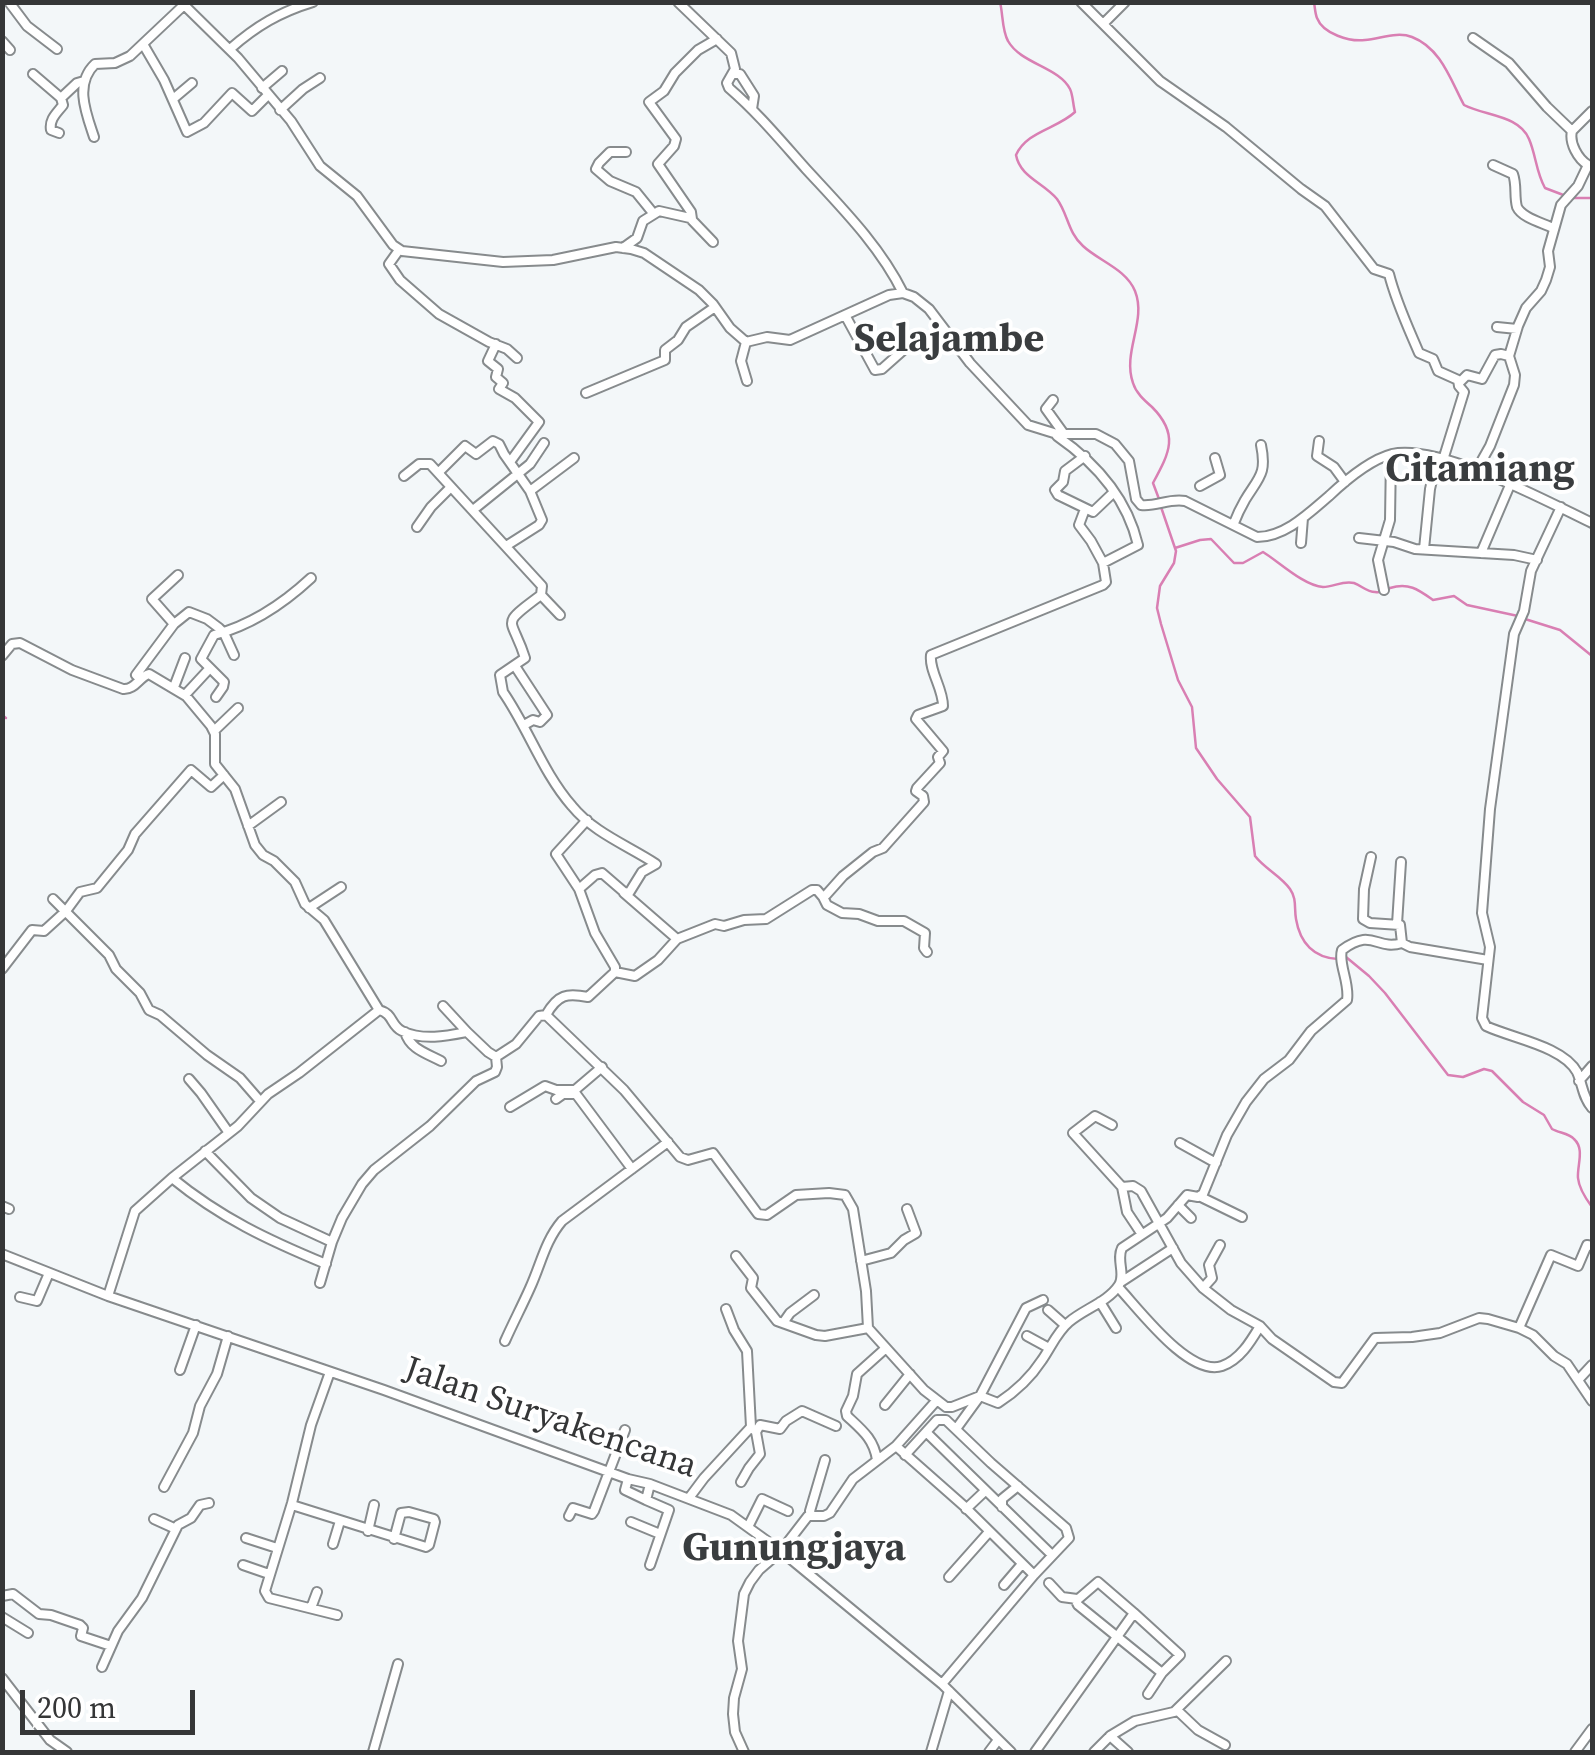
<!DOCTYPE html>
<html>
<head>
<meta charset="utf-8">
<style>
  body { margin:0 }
  #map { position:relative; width:1595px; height:1755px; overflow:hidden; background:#f3f7f9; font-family:"Source Serif 4",serif }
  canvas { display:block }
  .frame { position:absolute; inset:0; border:5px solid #353637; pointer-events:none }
  .scale { position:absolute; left:20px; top:1690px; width:175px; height:45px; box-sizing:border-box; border:5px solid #353637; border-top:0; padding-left:12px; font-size:30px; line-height:35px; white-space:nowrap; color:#353637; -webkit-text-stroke:8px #fff; paint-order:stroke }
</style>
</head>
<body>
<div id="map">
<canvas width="1595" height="1755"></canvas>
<div class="frame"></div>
<div class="scale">200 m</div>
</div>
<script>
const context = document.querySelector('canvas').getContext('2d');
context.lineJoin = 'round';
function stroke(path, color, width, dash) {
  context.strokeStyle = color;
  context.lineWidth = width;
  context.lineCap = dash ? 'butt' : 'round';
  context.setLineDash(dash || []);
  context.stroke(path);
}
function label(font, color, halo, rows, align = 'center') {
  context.font = font + ' "Source Serif 4",serif';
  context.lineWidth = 8;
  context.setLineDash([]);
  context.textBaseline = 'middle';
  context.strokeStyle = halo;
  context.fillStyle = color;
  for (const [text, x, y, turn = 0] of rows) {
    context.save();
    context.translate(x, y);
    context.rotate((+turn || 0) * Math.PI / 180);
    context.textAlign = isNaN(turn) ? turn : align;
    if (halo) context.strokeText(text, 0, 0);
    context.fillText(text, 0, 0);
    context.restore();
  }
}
stroke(new Path2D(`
  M1000,2C1003,14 1002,31 1008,41C1021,64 1059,67 1070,89C1073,95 1073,105 1075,112C1057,129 1027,131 1016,155C1020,177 1044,183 1057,199C1068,214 1068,233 1083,246C1099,261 1126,269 1135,291C1147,321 1122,352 1133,383C1136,393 1144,400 1152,407C1179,434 1170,452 1153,483L1159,499
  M1314,2C1315,8 1315,13 1317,18C1323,34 1350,42 1365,40C1380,39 1397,31 1412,37C1441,48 1451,81 1464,105C1485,116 1519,115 1529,139C1536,155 1536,172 1545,188L1566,196
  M1574,198H1592
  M1161,507L1176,551L1174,563L1160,586L1157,608L1161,624L1178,680L1192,707L1196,748L1217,779L1250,817L1255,856C1265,869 1281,876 1290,889C1297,899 1294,908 1296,919C1300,943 1314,958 1338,959
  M1175,548L1200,540L1211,539L1234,563H1243L1263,552C1278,561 1304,586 1323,587C1334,587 1343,580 1354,583C1362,586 1367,592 1375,592C1384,593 1382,591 1390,588C1409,582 1419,590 1433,600L1454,596L1467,605L1518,616
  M1525,619L1560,630L1592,656
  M2,715L6,718
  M1346,957L1369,976L1385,993L1448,1075L1463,1077L1484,1069L1492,1071L1523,1102L1544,1115L1552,1129C1559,1133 1569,1133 1574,1139C1585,1149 1577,1165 1578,1178C1579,1189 1586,1199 1592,1207`), '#d97fb3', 2.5);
const minor = new Path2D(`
  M9,2L27,26L57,49
  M181,2L238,58L291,121L320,166L357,196L393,245L402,251L503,262L553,260L616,247L631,249L644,253L699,290L713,304L730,328L746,342L767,337L790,340L889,295L903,293L914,297L929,309L970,363L1028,425L1057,434H1096L1115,444L1129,461L1136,499L1141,505C1156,507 1169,498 1185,501L1257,537C1285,537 1309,513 1329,496C1346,480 1369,460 1392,454C1439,443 1548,502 1592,523
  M678,2L731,53L735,69L727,83L729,88C758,113 781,141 806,169C841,207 880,246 903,293
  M1081,2L1160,81L1226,127L1301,189L1325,206L1374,269L1389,274C1396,302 1408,327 1419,353L1433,359L1438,371L1458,380L1459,386L1464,392L1443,460
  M1104,23L1125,2
  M1473,38L1509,63L1547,107L1572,131
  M2,41L10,50
  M143,44L164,80L187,132L204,123L232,93L252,111L268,95
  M230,49C256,26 280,12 313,2
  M33,74L61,98L77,83L84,81
  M734,74H740L754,96L752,109
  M262,88L282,71
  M173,99L192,83
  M280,110L303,89L320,78
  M59,133L51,130C49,119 57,113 63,105L61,98
  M94,137C86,113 74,84 95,64L115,63L130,56L184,5
  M626,152H610L599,163L596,169L610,181L636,192L653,213
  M1493,165L1513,174C1517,185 1514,196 1517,207C1522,218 1543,223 1553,228
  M692,219L691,212L658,164L674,146L676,139L649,102L664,91L675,73L698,50L717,39
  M623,248L637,238L643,221L659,211L690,218L713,242
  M399,250L389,264L400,280L439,314L489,342L507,349L517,358
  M845,315L875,370L882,369L909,345
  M1497,327L1517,329
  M746,342L741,361L747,381
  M496,344L488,361L498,369L496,377L503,383L499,389L515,398L539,422L510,462
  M1459,383L1467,375L1482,379L1495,355L1501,354L1509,356
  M586,393L665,360V350L678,340L686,327L715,307
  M1053,400L1046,409L1064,434
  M1319,441L1317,456L1334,467L1345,482
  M1085,456L1065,471L1063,482L1055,490L1058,495L1093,512L1114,492
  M1476,471L1490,446L1514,385L1515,375L1509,356L1518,326L1526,308L1541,291L1546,280L1550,267L1548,251L1561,205L1578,186L1588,165C1578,159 1569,143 1572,131L1592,111
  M439,472L465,446L476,454L493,441L499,444L504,454L530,491L542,520L539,525L506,546
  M404,476L419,464H430L542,586L541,595C498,627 512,616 525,658L500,675L503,692C528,728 543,773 572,806C594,833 627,845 656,864L642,872L629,893L624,892L602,873L595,875L579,889
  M1200,486L1220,475L1215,458
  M530,491L574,458
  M1561,507L1531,571L1524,611L1514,634L1490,809L1482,913L1490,947L1482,1018L1486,1026C1511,1038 1563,1046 1577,1072C1583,1085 1582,1096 1592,1108
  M1085,509L1079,525L1091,541L1103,563
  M473,510L530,464L544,443
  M1234,523C1237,515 1241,507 1245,500C1259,477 1267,474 1261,445
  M417,527L431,507L450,488
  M1359,538L1394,542L1415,549L1514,555L1537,560
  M1301,543L1303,518
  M1424,549L1430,489L1437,459
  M1481,553L1510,485
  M1384,590L1378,560L1390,520L1391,455
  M541,595L560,615
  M174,624L189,612L207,619L219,628L224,633L234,655
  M2,656L12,644L20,643L72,670L123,689C135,690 139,677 149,674L186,696L211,726L215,734V764L235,789L255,845L263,855L274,861L295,882L305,904L324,920L379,1010
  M515,666L547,715L540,722L533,720L524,725
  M140,679L136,675L174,624L152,599L178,575
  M174,687L185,658
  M185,695L210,668
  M216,697L223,687L224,682L201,659L214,635C252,625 283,604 311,578
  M214,731L238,708
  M587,820L556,854L579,889L595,933L615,967V972L635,976L658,960L677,939L715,924L724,926L744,920L766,919L812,890H817L823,897L826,895L843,876L873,852L883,848L924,802L923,796L916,791L917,788L940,763L938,757L943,751L916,719L918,715L943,706C943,688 929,671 931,655L1103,585L1106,582L1103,563L1138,545C1127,498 1096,463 1057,436
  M248,826L281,802
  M1371,857L1364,889L1363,919L1370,923L1400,925L1402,943
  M624,893L677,939
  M823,897L827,905L842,913L859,914L878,921H904L925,933L924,948L927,952
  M53,899L109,955L116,969L140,993L149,1010L160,1015L207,1055L240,1078L260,1101
  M309,908L341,887
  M1397,924L1401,862
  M2,969L32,930L44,931L66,911L80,892L97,888L128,850L135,834L191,770L211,787L224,775
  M443,1006L467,1032
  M546,1015C558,994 567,993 588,997L615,972
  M405,1032C410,1049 426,1053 441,1061
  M189,1079L201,1093L229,1133
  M1579,1081L1592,1066
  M556,1099L563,1094H576L632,1169
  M510,1107L545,1086L556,1090H575L602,1067
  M1112,1125L1095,1116L1073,1133L1122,1187L1127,1212L1141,1233
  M1180,1143L1216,1163
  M205,1151L251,1198L280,1218L332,1242L320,1283
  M172,1178C221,1218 268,1240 326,1264
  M1122,1187L1133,1186L1141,1191L1181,1263L1203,1288L1231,1310L1260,1326L1272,1339L1334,1382L1342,1383L1375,1338L1412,1337L1440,1333L1479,1318L1488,1319L1519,1328L1533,1335L1554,1356L1567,1364L1592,1401
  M1201,1197L1242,1217
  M1178,1205L1191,1218
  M2,1206L9,1209
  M332,1242L342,1218L362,1184L374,1170L430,1126L476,1081L495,1072L497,1067L496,1057
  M2,1254L108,1296L384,1390L628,1479L650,1484L731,1515L781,1551L942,1684L1011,1752
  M736,1256L753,1278L751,1288L777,1321L816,1335L825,1336L868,1328
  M861,1261L891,1253L904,1240L916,1233L907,1209
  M1121,1282L1173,1248
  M1118,1287C1139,1309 1189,1377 1222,1366C1240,1360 1251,1341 1260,1326
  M1203,1288L1212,1278L1209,1265L1220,1245
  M108,1296L135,1211L172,1178L238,1126L268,1094L299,1073L379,1010C394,1014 390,1025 402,1031C423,1041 447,1036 467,1032L488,1052L496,1057L516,1044L539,1016L546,1015L624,1090L680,1157L688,1160L713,1153L758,1214L767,1215L796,1195L829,1193L845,1195L853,1209L866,1291L868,1328L924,1390L946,1407H952L980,1396L998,1403C1015,1392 1031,1377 1042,1360C1051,1347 1057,1332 1069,1322C1084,1309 1108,1302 1119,1285C1126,1274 1116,1260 1122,1248L1167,1218L1187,1195L1198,1197L1203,1194L1227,1135L1246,1102L1264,1079L1289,1060L1311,1031L1347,1000C1350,983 1338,964 1342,950C1373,927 1376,951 1402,943L1410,947L1488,960
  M20,1297L37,1301L49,1273
  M1100,1302L1116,1328
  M1048,1310L1065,1325
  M783,1323L790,1313L814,1295
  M1519,1328L1551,1255L1578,1266L1587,1245L1592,1246
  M1027,1336L1049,1348
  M505,1341C513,1323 522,1306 530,1288C541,1264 545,1241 562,1221L668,1142
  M180,1370L196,1325
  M330,1372L311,1425L292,1503L265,1591L269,1598L337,1615
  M1579,1379L1592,1365
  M885,1405L910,1374
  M751,1427L756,1432L760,1425L780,1429L786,1421L802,1411L836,1426
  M956,1429L980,1396L1026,1308L1043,1300
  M926,1432L1052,1555
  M896,1446L964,1506L1034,1575L1069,1538L1066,1528L991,1463L946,1420H937L905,1455
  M877,1460C874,1439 862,1430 847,1416L846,1411L853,1396L857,1374L886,1348
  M628,1479L625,1490L646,1500
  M741,1482L749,1468L760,1454L756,1432
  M650,1484L646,1500L669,1510L650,1565
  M164,1487L193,1433L200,1406L217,1374L228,1336
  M689,1498L704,1478L751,1427L747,1351L734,1330L726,1309
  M292,1505L426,1547L429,1545L435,1522L434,1519L409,1512L401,1513L394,1539
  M1002,1507V1499L1018,1486
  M966,1509L985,1491
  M811,1515L810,1511L825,1460
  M569,1516L573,1508L592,1514L594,1511L625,1430
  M154,1519L176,1529
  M631,1522L660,1534
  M748,1527L762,1499L788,1511
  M368,1531L374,1505
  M246,1538L277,1548
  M333,1544L340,1521
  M243,1565L269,1574
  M949,1577L989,1532
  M1049,1583L1062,1597L1077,1599
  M1004,1585L1022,1564
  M2,1596L13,1594L39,1614L51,1615L80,1625L83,1628L81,1636L111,1646
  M311,1608L317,1592
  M1134,1613L1098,1582L1076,1601L1078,1605L1162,1673
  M2,1617L28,1633
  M102,1667L118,1631L142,1598L178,1525L191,1518L200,1505L209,1503
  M2,1678L50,1740L67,1752
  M942,1684L1034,1575
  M1175,1711L1226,1661
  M1110,1736L1135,1721L1178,1711L1198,1730L1225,1745
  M373,1752L398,1664
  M744,1752L735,1732L733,1714L734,1698L742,1669L738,1641L744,1594L750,1582L759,1570L781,1551L808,1516H824L830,1513L853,1479L896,1446L937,1400
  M931,1752L949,1691
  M989,1752L998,1740
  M1035,1752L1134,1613L1180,1655L1162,1673L1148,1694
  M1094,1752L1110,1736L1128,1752
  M1575,1752L1592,1729`);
stroke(minor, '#878b8d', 12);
stroke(minor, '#fff', 8);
label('35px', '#353637', '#fff', [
  ["Jalan Suryakencana",550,1419,19]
]);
label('bold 40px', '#3a3d3f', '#fff', [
  ["Selajambe",949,341],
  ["Citamiang",1480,471],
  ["Gunungjaya",794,1550]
]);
</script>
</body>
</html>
